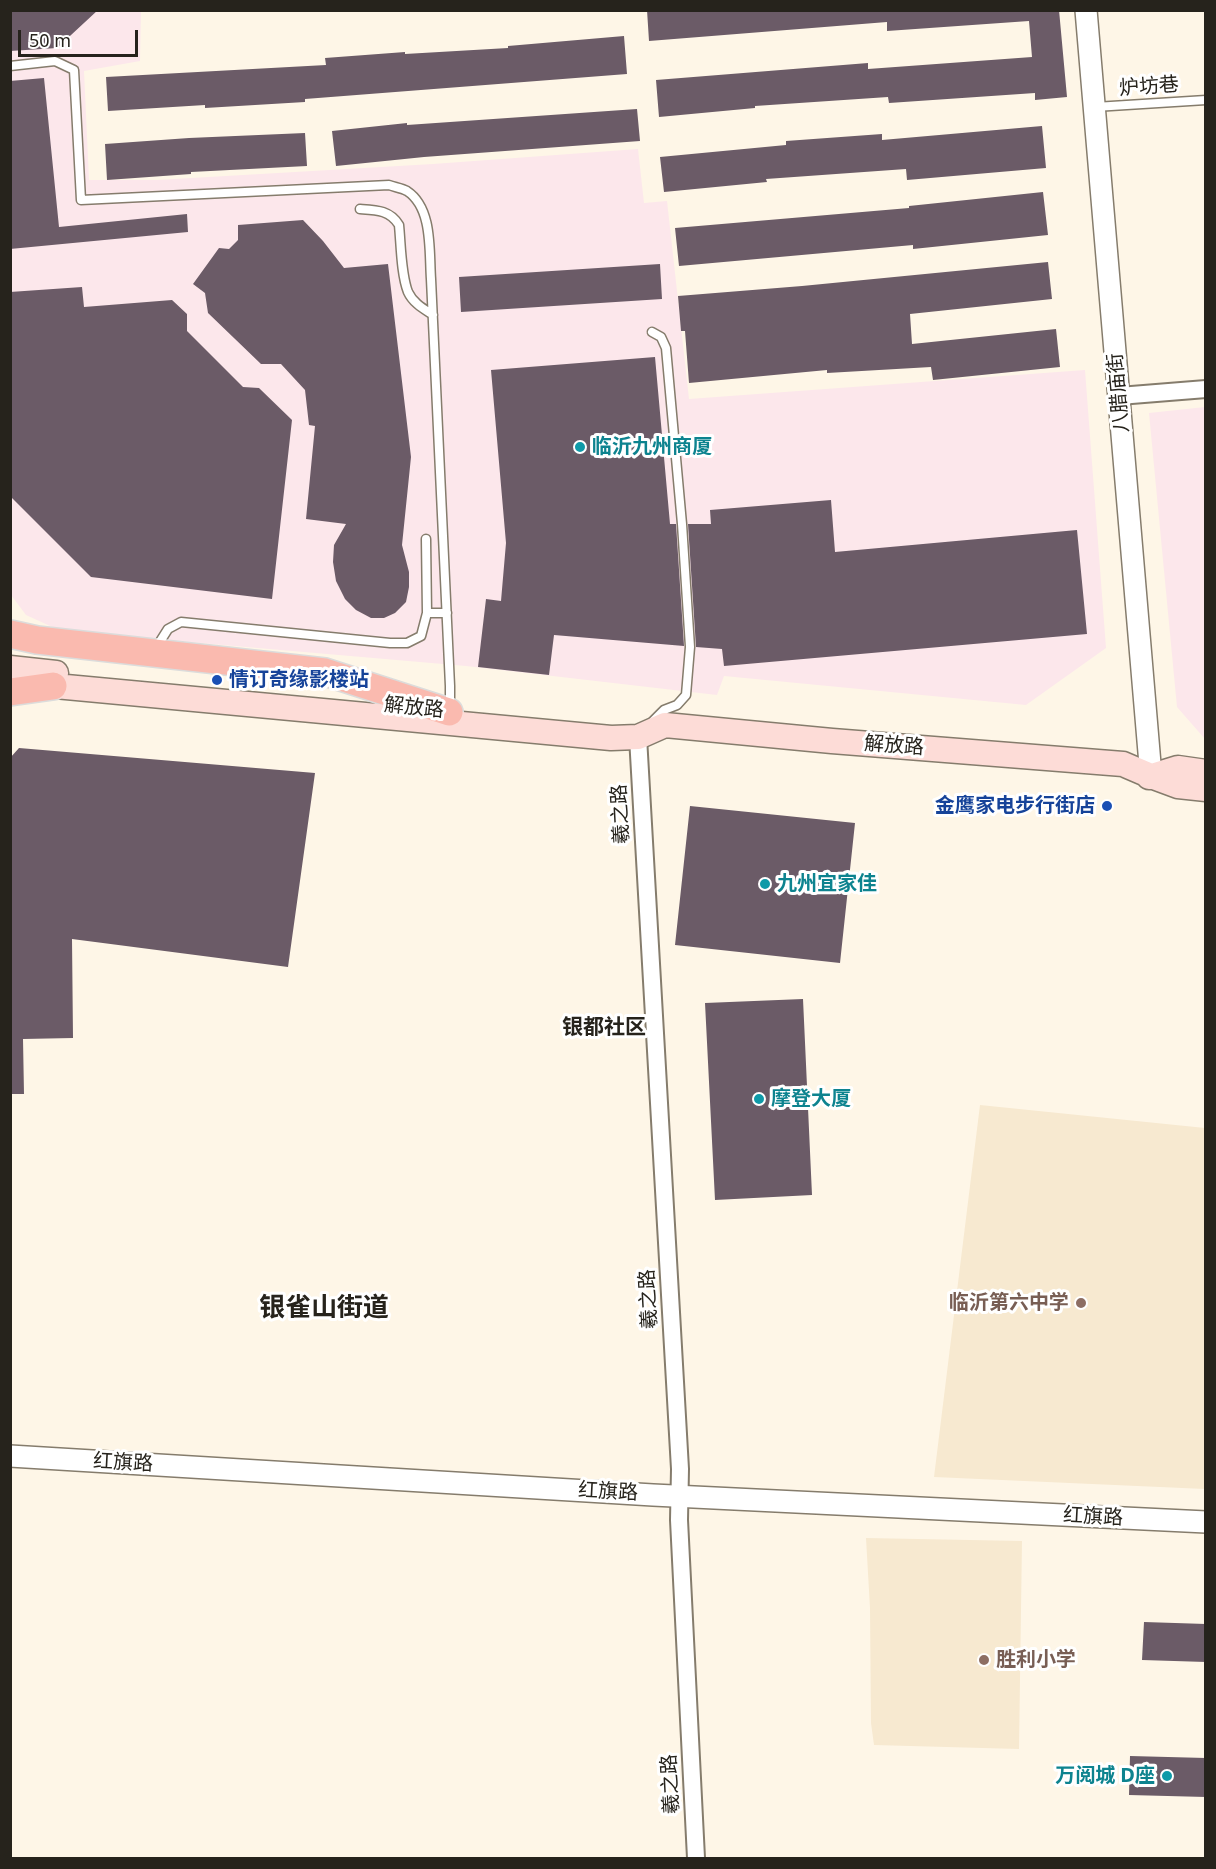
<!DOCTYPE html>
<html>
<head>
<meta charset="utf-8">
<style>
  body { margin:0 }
  #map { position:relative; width:1216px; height:1869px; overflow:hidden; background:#fef6e7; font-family:"Noto Sans",sans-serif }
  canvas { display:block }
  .frame { position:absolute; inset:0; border:12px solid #26231c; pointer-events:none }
  .scale { position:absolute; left:18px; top:30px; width:120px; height:27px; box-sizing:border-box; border:3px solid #26231c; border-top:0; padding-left:8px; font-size:18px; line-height:21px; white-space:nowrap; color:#26231c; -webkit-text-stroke:4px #fff; paint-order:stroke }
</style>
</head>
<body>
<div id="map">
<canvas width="1216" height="1869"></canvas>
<div class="frame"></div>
<div class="scale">50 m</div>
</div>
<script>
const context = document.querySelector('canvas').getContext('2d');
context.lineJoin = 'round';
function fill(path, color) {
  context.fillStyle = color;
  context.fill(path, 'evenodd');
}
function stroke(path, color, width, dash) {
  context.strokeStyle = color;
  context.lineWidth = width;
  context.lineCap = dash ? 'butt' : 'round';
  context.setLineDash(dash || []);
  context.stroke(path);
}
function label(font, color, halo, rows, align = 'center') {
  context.font = font + ' "Noto Sans","Noto Sans SC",sans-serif';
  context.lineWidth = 6;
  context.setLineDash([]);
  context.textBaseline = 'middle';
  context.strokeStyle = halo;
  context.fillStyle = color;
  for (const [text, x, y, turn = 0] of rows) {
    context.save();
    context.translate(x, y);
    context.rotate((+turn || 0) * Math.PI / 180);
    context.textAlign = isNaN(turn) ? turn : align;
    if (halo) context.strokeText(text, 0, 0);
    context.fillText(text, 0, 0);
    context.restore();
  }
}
fill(new Path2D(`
  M11,11H141L140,61L84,71L89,180H157L433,164L638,149L644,203L667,201L689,399L1085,370L1106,648L1026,705L724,676L717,695L466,666L61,631L26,615L11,595Z
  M1205,407H1206L1205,739L1177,707L1149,413Z`), '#fce7eb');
fill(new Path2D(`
  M980,1105L1205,1128V1489L934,1477Z
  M866,1538L1022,1541L1019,1749L874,1745L871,1723L870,1608Z`), '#f7e9d0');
fill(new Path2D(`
  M10,10H98L57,48L10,51Z
  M647,10H1059L1067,97L1035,100V93L889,103L888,97L755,106V108L659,117L656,80L868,63V69L1032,57L1029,21L887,31V22L649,41Z
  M624,36L627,74L305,99V102L205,108V105L108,111L106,77L326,65L325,58L405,52V54L508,48V46Z
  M44,78L59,227L187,214L188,232L10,249V81Z
  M637,109L640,141L424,157L336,166L332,131L407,123V125Z
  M1042,126L1046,168L907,180L906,169L766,179L767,182L664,192L660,157L786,145V141L882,134V140Z
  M305,133L307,166L191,172V174L107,180L105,144L189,138Z
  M1043,192L1048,235L913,249V245L679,266L675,228L909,208V206Z
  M303,220L323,241L344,268L388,264L411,457L402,545L409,572V587L406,602L395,613L384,618H371L356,610L345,599L336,581L333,562L334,545L346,524L306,519L315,426L309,425L305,390L281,364H261L208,313L205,293L193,284L219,248L229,249L238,240V225Z
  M1048,262L1052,299L910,314L912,344L1056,329L1060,367L933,380L931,367L827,373V370L689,383L685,331H681L678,296L802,286Z
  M660,264L662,299L461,312L459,277Z
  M82,287L84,307L172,300L187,314V331L243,387L259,388L292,420L272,599L91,577L10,496V292Z
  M655,357L670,524H676L684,646L554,635L549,675L478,667L486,599L501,601L506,543L491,370Z
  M831,500L835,552L1077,530L1087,634L724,666L722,649L696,647L688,524H711L710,510Z
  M19,748L315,773L288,967L72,939L73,1038L23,1039L24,1094H10V758Z
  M690,806L855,823L840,963L675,945Z
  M803,999L812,1195L715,1200L705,1003Z
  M1144,1622L1206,1624V1662L1142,1660Z
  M1130,1756L1206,1758V1797L1129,1795Z`), '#6b5b67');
const service = new Path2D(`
  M10,66L55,61L74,70L81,200L389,185C394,187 402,188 407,191C433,208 429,251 431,279L450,686V707
  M1095,107L1206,100
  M360,209C376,210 390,210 399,225C401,245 401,274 408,292C413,303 424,309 433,315
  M652,332L661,337L666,348L682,524L690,647L686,695L677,705L664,710L653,721
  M426,539L427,613
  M156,648L168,629L181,622L390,643H407L421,636L427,613H447`);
const minor = new Path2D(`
  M1119,396L1206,389
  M638,737L680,1469L679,1520L696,1858`);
const tertiary = new Path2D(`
  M1086,10L1151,776
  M10,1456L653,1495L1206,1522`);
const secondary = new Path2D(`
  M10,668L56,673
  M34,684L611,738L638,737L665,725L832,741L1123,764L1151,776L1178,786L1206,789
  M1149,777L1178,768L1206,772`);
const primary = new Path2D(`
  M10,634L37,640L325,672L449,712
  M10,692L53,686`);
stroke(service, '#857c6c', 11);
stroke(minor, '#857c6c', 20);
stroke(tertiary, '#857c6c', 24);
stroke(secondary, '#857c6c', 27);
stroke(primary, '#dcdcdb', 30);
stroke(service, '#fff', 8);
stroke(minor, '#fff', 16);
stroke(tertiary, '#fff', 21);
stroke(secondary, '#fddcd7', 24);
stroke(primary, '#fabaaf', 27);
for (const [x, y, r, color] of [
  [580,447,6,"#0f9aa8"],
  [217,680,6,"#1a4fb4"],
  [1107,806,6,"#1a4fb4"],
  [765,884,6,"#0f9aa8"],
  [759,1099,6,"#0f9aa8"],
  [1081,1303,6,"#8d6e63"],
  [984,1660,6,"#8d6e63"],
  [1167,1776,6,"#0f9aa8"]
]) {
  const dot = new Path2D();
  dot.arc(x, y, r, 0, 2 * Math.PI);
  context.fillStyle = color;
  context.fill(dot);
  stroke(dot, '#fff', 2);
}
label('20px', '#26231c', '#fff', [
  ["炉坊巷",1149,87,-4],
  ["八腊庙街",1119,393,-95],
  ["解放路",414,708,6],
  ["解放路",894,746,4],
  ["羲之路",621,814,-93],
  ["羲之路",649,1299,-93],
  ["红旗路",123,1463,3],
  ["红旗路",608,1492,3],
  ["红旗路",1093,1517,3],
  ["羲之路",671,1784,-93]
]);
label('bold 20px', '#0d838f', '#fff', [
  ["临沂九州商厦",592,447],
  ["九州宜家佳",777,884],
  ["摩登大厦",771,1099],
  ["万阅城 D座",1155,1776,"right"]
], 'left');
label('bold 20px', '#164399', '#fff', [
  ["情订奇缘影楼站",229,680],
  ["金鹰家电步行街店",1095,806,"right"]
], 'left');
label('bold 20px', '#785e54', '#fff', [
  ["临沂第六中学",1069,1303],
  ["胜利小学",996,1660,"left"]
], 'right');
label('bold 21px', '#26231c', '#fff', [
  ["银都社区",604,1028]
]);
label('bold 26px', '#26231c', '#fff', [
  ["银雀山街道",324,1309]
]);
</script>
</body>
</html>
